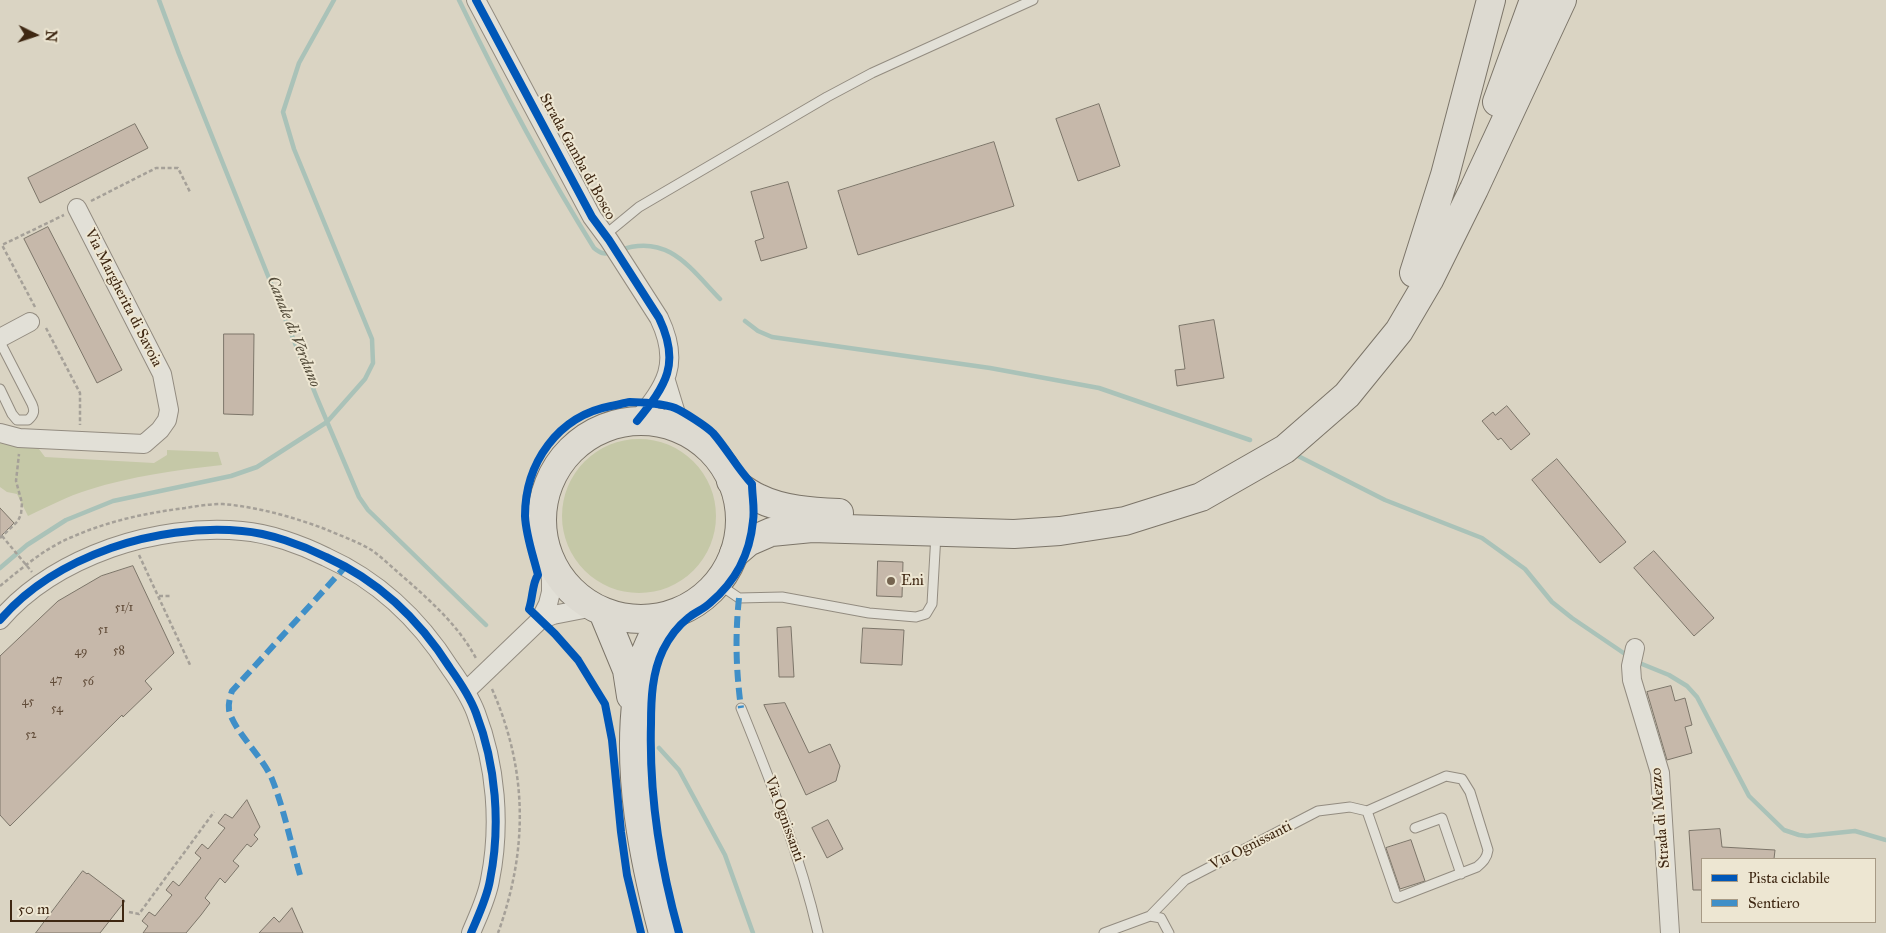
<!DOCTYPE html>
<html>
<head>
<meta charset="utf-8">
<style>
  body { margin:0 }
  #map { position:relative; width:1886px; height:933px; overflow:hidden; background:#dad4c3; font-family:"IM FELL Great Primer",serif }
  canvas { display:block }
  .legend { position:absolute; left:1701px; top:858px; width:175px; height:65px; box-sizing:border-box; background:#ede6d2; border:1px solid #a79a85; margin:0; padding:6px 9px; list-style:none; font-size:15px; color:#3e2712 }
  .legend li { display:flex; align-items:center; gap:10px; height:25px }
  .legend b { width:25px; border:1px solid #a79a85 }
  .north { position:absolute; left:10px; top:10px; width:50px; height:50px; -webkit-text-stroke:4px #ede6d2; paint-order:stroke; rotate:94deg; font-size:14px; font-weight:700; line-height:20px; text-align:center; color:#3e2712 }
  .north::after { content:''; display:block; margin:auto; width:18px; height:22px; background:#3e2712; clip-path:polygon(50% 0,100% 100%,50% 72%,0 100%) }
  .scale { position:absolute; left:10px; top:900px; width:114px; height:22px; box-sizing:border-box; border:2px solid #3e2712; border-top:0; padding-left:6px; font-size:15px; line-height:18px; white-space:nowrap; color:#3e2712; -webkit-text-stroke:4px #ede6d2; paint-order:stroke }
</style>
</head>
<body>
<div id="map">
<canvas width="1886" height="933"></canvas>
<ul class="legend">
<li><b style="height:6px;background:#0057b8"></b>Pista ciclabile</li>
<li><b style="height:6px;background:#3f8fc8"></b>Sentiero</li>
</ul>
<div class="north">N</div>
<div class="scale">50 m</div>
</div>
<script>
const context = document.querySelector('canvas').getContext('2d');
context.lineJoin = 'round';
function fill(path, color) {
  context.fillStyle = color;
  context.fill(path, 'evenodd');
}
function stroke(path, color, width, dash) {
  context.strokeStyle = color;
  context.lineWidth = width;
  context.lineCap = dash ? 'butt' : 'round';
  context.setLineDash(dash || []);
  context.stroke(path);
}
function label(font, color, halo, rows, align = 'center') {
  context.font = font + ' "IM FELL Great Primer",serif';
  context.lineWidth = 4;
  context.setLineDash([]);
  context.textBaseline = 'middle';
  context.strokeStyle = halo;
  context.fillStyle = color;
  for (const [text, x, y, turn = 0] of rows) {
    context.save();
    context.translate(x, y);
    context.rotate((+turn || 0) * Math.PI / 180);
    context.textAlign = isNaN(turn) ? turn : align;
    if (halo) context.strokeText(text, 0, 0);
    context.fillText(text, 0, 0);
    context.restore();
  }
}
fill(new Path2D(`
  M562 516a77 77 0 1 1 154 0a77 77 0 1 1-154 0Z
  M0,443L36,445L45,457L154,463L167,455V450L218,452L222,465C176,470 132,476 88,490C68,496 47,507 28,516L17,494L7,492L0,487Z`), '#c5c8a7');
stroke(new Path2D(`
  M159,0L179,54L317,398L359,497L368,510L486,625
  M459,0C500,85 544,168 594,248C600,253 604,255 612,252
  M620,250C668,233 690,268 720,299
  M745,321L758,331L772,337L990,368L1099,388L1250,440
  M1298,456L1385,500L1482,538L1525,569L1552,602L1572,618L1628,656
  M0,568L27,545L66,520L113,501L231,476L257,467L327,422L365,379L373,363L372,339L294,149L283,112L299,63L334,0
  M1637,662L1669,675L1687,686L1697,697L1749,796L1784,830L1799,835L1807,836L1855,831L1886,840
  M659,748L679,770L725,855L753,933`), '#aac2b8', 4.5);
const building = new Path2D(`
  M1099,104L1120,166L1078,181L1056,119Z
  M135,124L148,148L40,203L28,178Z
  M994,142L1014,206L858,255L838,191Z
  M788,182L807,248L761,261L755,241L764,238L751,192Z
  M48,227L122,370L97,383L24,239Z
  M1214,320L1224,378L1177,386L1175,370L1185,369L1179,326Z
  M224,334H254L253,415L224,414Z
  M1507,406L1530,434L1511,450L1501,438L1498,440L1482,421L1493,412L1495,415Z
  M1557,459L1626,542L1600,563L1532,480Z
  M0,508L14,523L0,537Z
  M1654,551L1714,618L1694,636L1634,568Z
  M878,561L903,562L902,597L877,596Z
  M133,566L174,653L145,681L152,689L123,717L122,715L10,826L0,815V656L58,601L101,576Z
  M791,627L794,677H779L777,628Z
  M863,628L904,630L902,665L861,663Z
  M1671,686L1675,701L1685,698L1692,725L1685,727L1692,753L1667,760L1647,692Z
  M785,703L809,753L830,744L840,766L836,781L806,795L764,705Z
  M247,800L260,827L254,835L258,839L251,847L247,844L233,861L239,866L225,883L220,878L205,898L210,903L201,915L186,933H143L148,926L142,921L149,912L155,916L172,895L166,890L173,881L179,886L201,858L195,853L202,844L208,849L225,828L218,823L225,814L232,818Z
  M828,820L843,849L827,858L812,828Z
  M1720,829L1722,847L1775,850L1774,859H1702V890H1693L1689,831Z
  M1411,840L1425,881L1400,889L1386,848Z
  M83,871L87,874L88,873L125,901L100,933H36Z
  M292,908L303,933H259L274,917L279,922Z`);
fill(building, '#c6b8aa');
stroke(building, '#7c7569', 1);
const service = new Path2D(`
  M605,235L639,207L827,97L872,73L1033,0
  M0,342L32,404C35,411 34,415 28,420H17L12,414L0,389
  M717,583L739,598L782,597L869,613L916,617L926,614L932,604L936,534
  M741,708C771,782 800,855 818,933
  M1446,776L1462,779L1470,792L1488,850C1487,858 1483,862 1477,867L1397,898L1367,811Z
  M1415,828L1442,818L1461,874
  M1150,916L1185,880L1318,811L1350,807L1367,811
  M1104,933L1150,916L1161,918L1169,933`);
const minor = new Path2D(`
  M476,0L592,217L609,240L659,318C681,364 666,385 637,421
  M0,338L30,322
  M666,381L681,430
  M0,433L19,438L144,444L160,430L167,420L169,410L162,374L77,208
  M0,620C29,586 69,563 111,548C151,534 198,527 242,531C269,533 302,545 326,557C379,581 419,619 450,668C460,682 470,697 476,713C496,765 501,825 490,880C487,898 478,916 471,933
  M540,620L553,615L594,607
  M1635,648L1631,666L1632,680L1660,773L1670,933
  M466,691L540,620L548,604L551,592V580L547,552`);
const primary = new Path2D(`
  M542 520a99 99 0 1 1 198 0a99 99 0 1 1-198 0Z
  M603,612L627,670L631,696
  M663,617C654,633 646,648 641,666C638,675 638,686 637,696C627,775 643,857 663,933`);
const trunk = new Path2D(`
  M1497,102L1534,0
  M1414,273L1445,175L1491,0
  M731,481C740,487 749,494 758,498C782,510 812,512 839,513
  M734,554L748,542L771,532L812,528L1014,534L1060,531L1125,521L1201,497L1285,449L1347,395L1399,331L1429,280L1474,189L1562,0`);
stroke(service, '#938c80', 11);
stroke(minor, '#938c80', 20);
stroke(primary, '#7c7569', 30);
stroke(trunk, '#7c7569', 30);
stroke(new Path2D(`
  M91,201L156,168H178L190,192
  M35,307L2,245L64,215
  M46,328L80,393V425
  M2,536L32,572
  M0,538L18,521L21,514L22,503L16,481L19,454
  M139,555L191,667
  M0,586C22,568 45,548 72,537C108,521 146,513 185,508C197,506 210,504 223,504C258,507 293,517 325,529C341,536 359,542 373,551C385,560 396,571 408,581C435,605 460,628 477,660
  M159,596H171
  M492,689C528,771 528,850 498,933
  M129,912L139,914L214,812`), '#a5a098', 2.5, [4, 2.5]);
stroke(service, '#e2e0d7', 9);
stroke(minor, '#e2e0d7', 18);
stroke(primary, '#dddad1', 28);
stroke(trunk, '#dddad1', 28);
stroke(new Path2D(`
  M739,598C735,636 736,670 741,708
  M300,875C291,844 284,809 272,779C263,757 233,730 229,710C228,704 230,697 232,691L346,566`), '#3f8fc8', 6, [12, 6]);
stroke(new Path2D(`
  M476,0L592,217L609,240L659,318C681,364 666,385 637,421
  M0,620C29,586 69,563 111,548C151,534 198,527 242,531C269,533 302,545 326,557C379,581 419,619 450,668C460,682 470,697 476,713C496,765 501,825 490,880C487,898 478,916 471,933
  M641,933L627,875L621,832L612,740L605,704L578,660L555,634L529,609C533,598 532,583 538,575C533,555 526,536 525,516C525,463 558,416 611,406C617,405 624,403 630,402C640,402 666,404 675,408C684,412 706,426 713,433C727,449 737,468 752,484C752,496 755,509 753,521C750,554 735,582 710,603C704,609 695,612 688,618C678,626 669,638 663,650C652,673 651,699 651,724C649,795 660,865 679,933`), '#0057b8', 8);
for (const [x, y, r, color] of [
  [891,581,5,"#756450"]
]) {
  const dot = new Path2D();
  dot.arc(x, y, r, 0, 2 * Math.PI);
  context.fillStyle = color;
  context.fill(dot);
  stroke(dot, '#ede6d2', 2);
}
label('12px', '#604b38', null, [
  ["51/1",124,608],
  ["51",103,630],
  ["58",119,651],
  ["49",81,652],
  ["47",56,680],
  ["56",88,682],
  ["45",28,702],
  ["54",57,709],
  ["52",31,735]
]);
label('15px', '#3e2712', '#ede6d2', [
  ["Strada Gamba di Bosco",577,157,61],
  ["Via Margherita di Savoia",123,298,63],
  ["Strada di Mezzo",1661,818,-95],
  ["Via Ognissanti",784,819,70],
  ["Via Ognissanti",1251,846,-27]
]);
label('15px', '#3e2712', '#ede6d2', [
  ["Eni",901,581]
], 'left');
label('italic 16px', '#544c3a', '#ede6d2', [
  ["Canale di Verduno",293,332,68]
]);
</script>
</body>
</html>
